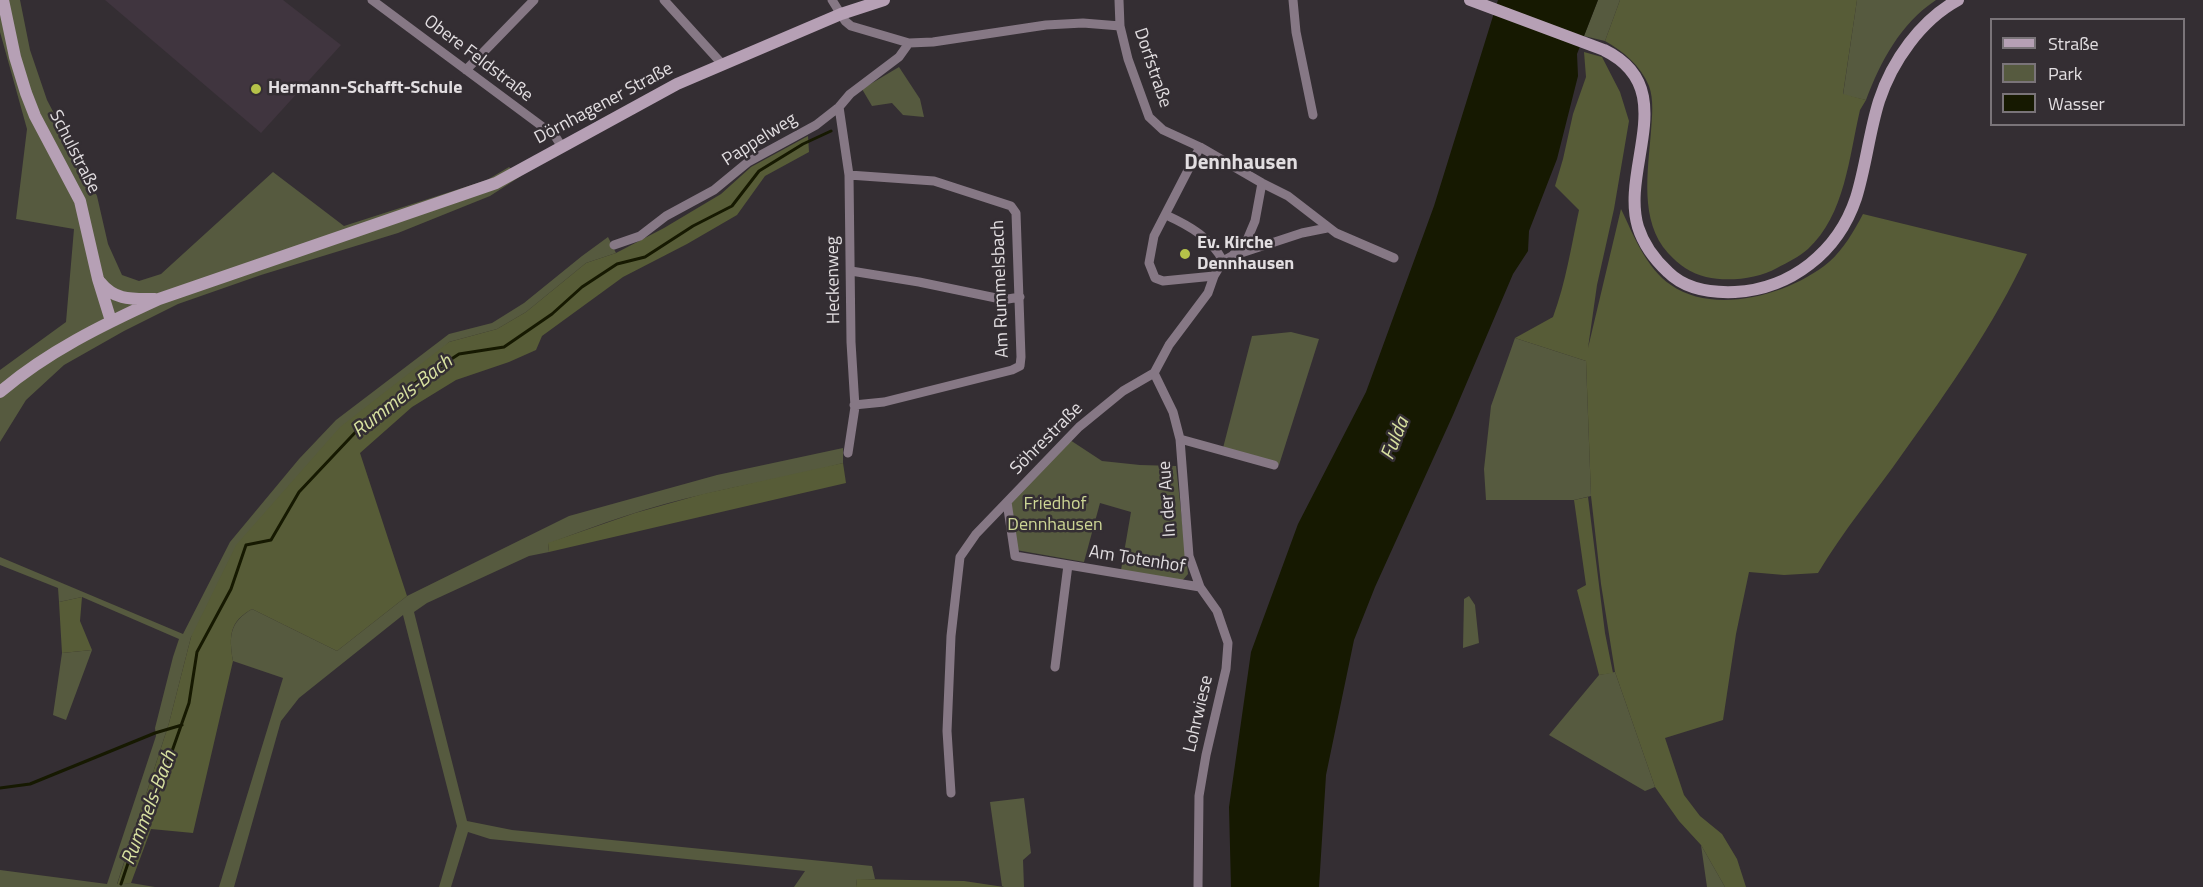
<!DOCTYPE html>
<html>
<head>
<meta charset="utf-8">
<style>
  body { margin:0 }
  #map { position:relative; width:2203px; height:887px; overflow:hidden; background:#342e33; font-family:"Titillium Web",sans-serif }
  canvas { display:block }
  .legend { position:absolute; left:1990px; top:18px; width:195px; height:108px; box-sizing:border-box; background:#342e33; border:2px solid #7a7479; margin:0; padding:8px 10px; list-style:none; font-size:18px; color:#e2dee1 }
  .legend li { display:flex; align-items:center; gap:12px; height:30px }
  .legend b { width:30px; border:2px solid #7a7479 }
</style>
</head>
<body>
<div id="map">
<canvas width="2203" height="887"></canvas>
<ul class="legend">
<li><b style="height:8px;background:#b6a0b5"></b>Straße</li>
<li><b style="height:16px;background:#565a3f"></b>Park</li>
<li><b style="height:16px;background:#161901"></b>Wasser</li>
</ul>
</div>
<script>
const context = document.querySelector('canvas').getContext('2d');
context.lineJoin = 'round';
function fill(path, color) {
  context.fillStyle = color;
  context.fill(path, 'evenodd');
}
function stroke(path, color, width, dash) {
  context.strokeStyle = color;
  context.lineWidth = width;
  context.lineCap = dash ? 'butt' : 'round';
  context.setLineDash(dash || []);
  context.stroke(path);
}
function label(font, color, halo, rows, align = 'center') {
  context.font = font + ' "Titillium Web",sans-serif';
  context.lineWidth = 5;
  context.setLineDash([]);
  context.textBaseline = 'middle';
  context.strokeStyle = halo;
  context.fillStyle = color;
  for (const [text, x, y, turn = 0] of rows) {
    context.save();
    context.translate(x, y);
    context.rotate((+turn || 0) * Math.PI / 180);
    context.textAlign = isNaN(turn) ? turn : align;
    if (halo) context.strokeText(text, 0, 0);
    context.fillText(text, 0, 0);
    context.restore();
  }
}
fill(new Path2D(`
  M105,0H283L341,45L261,133Z`), '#40353f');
fill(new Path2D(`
  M0,0H20L30,50L47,100L97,196L108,244L122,275L139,281L161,274L273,172L344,226L487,180L509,167L521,176L490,196L398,233L261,275L178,304L124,331L64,365L26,400L0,442V370L66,322L74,229L16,219L27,129L0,32Z
  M1598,0H1620L1605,41L1584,36Z
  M1857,0H1936C1900,24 1881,61 1866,100L1843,95Z
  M899,67L920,99L924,117L903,115L892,103L872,106L862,89Z
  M608,237L616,253L586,263L526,312L497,329L449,342L191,637L169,723L117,884L131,883L155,887H0V870L107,884L156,736L155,728L173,657L179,639L82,597L59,602L58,588L0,565V557L183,634L230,542L299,459L336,420L449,334L492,323L524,303L582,256Z
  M1291,332L1319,339L1279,465L1223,448L1252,336Z
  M1515,338L1586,361L1591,496L1574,500H1486L1484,469L1491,406Z
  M1070,440L1102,461L1140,465L1176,466L1188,574L1182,581L1121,570L1131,512L1100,503L1084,562L1016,550L1009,503Z
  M843,448V463C798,476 751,483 705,494C651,506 599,524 548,544L549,552L529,556L427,603L414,612L467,821L512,830L872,866L875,879H857L856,887H794L805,871L490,839L468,832L451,887H439L457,826L403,615L299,698L281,721L234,887H219L283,678L233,661C229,636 229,623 252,609L337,651L407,596L569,516L717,475Z
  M1469,596L1475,605L1479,643L1463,648L1464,599Z
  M92,650L66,720L53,715L62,653Z
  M1615,672L1655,787L1645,791L1549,735L1599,675Z
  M1024,798L1031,853L1023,860L1024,887H1004L1002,886L990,802Z
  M1701,845L1725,887H1707Z`), '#565a3f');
fill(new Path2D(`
  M1620,0H1857L1843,94L1866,100L1860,110C1849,157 1845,215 1808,249C1799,257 1788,262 1777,268C1757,279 1728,282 1706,277C1690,273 1679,265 1668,253C1639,221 1648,171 1651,131C1652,116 1654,100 1649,86C1641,66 1623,51 1605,41Z
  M1584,52L1602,57L1620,92L1629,121L1614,209L1597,285L1588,348L1621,209C1634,236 1646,268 1671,285C1715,316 1791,294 1829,262C1843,250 1854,231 1863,214L2027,254C1994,325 1949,389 1903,453C1875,493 1843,531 1818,573L1784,575L1749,572L1736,634L1723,720L1665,738L1684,795L1700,816L1722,834L1737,859L1746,887H1725L1701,845L1679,821L1655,787L1615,672L1601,584L1591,496L1586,361L1515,338L1553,317C1566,282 1571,247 1579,210L1555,186L1563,159L1573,114L1586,77Z
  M808,136L809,152L765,176L737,215L687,244L623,277L542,336L536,350L509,362L456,380L412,407L360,453L407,596L337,651L252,609C229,622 229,636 233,661L193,833L151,829L131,883L117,885L169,723L191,637L236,545L340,427L449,342L497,329L526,312L586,263L616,253L664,228L721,194L751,167Z
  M843,463L846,483L549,552L548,543L635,513L703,494Z
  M1588,497L1605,633L1613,673L1599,675L1577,590L1586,585L1574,500Z
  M82,597L80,621L92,650L62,653L59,602Z
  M857,879L964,881L1004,887H856Z`), '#575c37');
fill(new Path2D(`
  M1498,0H1598L1577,54L1578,76L1557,159L1529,231L1528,251L1513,274L1453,415L1375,587L1354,640L1326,775L1319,887H1231L1229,807L1251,652L1298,524L1366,392L1434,206Z`), '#161901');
stroke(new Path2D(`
  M0,788L30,784L155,733L182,725
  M121,884L150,798L158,791L189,703L197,652L231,589L246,545L271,540L299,492L366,421L421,379L459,354L504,347L552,314L582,287L617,264L645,257L693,226L732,206L759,171L803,144L831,131`), '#161901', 3);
stroke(new Path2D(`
  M372,0L555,136L562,147
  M664,0L723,65
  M832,0L845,21L851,26L909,43L933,42L1046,25L1083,23L1120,26
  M1119,0L1120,26L1128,59L1149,117L1163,130L1200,147L1262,183L1288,196L1336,233L1394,258
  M1293,0L1296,32L1313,115
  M466,70L534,0
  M839,107L849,175L851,342L855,407L848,453
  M1200,147L1154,236L1149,263L1155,278L1163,281L1214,276
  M849,175L934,181L1011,206L1016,213L1021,357L1020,366L1012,370L884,402L854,405
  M1166,215C1190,226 1211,238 1223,261
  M614,245L640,236L666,216L714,190L748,162L816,125L839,107L850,94L899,57L909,43
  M1232,256L1302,233L1327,228
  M851,271L919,282L996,298L1008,299L1020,297
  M1154,373L1173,412L1180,439L1274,465
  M1180,439L1189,556L1200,587L1217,611L1228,643L1226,669L1206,755L1199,796L1198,887
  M1007,502L1015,556L1200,587
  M1055,667L1068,565
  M951,793L947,731L951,636L960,557L976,534L1079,427L1123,391L1154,373L1169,345L1208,293L1214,276L1223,261L1232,256L1247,240L1255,221L1262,183`), '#867885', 9);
stroke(new Path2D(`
  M3,0L15,57L26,93L35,116L80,201L98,279L111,321
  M1470,0L1604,50C1682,88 1620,167 1638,227C1644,246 1654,259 1668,272C1685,289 1711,293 1735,292C1791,289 1838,252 1856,198C1866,166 1869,133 1879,101C1892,61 1921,20 1958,0
  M100,282C115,301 132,299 155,299
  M0,392C47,352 102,325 159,299L496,183L677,84L841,14L884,0`), '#b6a0b5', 12);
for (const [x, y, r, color] of [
  [256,89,6,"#b5c249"],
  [1185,254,6,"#b5c249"]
]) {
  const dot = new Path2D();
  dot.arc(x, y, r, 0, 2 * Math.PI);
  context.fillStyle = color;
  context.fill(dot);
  stroke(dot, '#342e33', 2);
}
label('18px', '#e2dee1', '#342e33', [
  ["Obere Feldstraße",478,59,37],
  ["Dorfstraße",1152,68,71],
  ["Dörnhagener Straße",604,104,-28],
  ["Pappelweg",760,140,-32],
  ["Schulstraße",74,152,63],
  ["Heckenweg",834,280,-91],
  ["Am Rummelsbach",1001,289,-92],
  ["Söhrestraße",1047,439,-45],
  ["In der Aue",1168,499,-94],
  ["Am Totenhof",1137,560,9],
  ["Lohrwiese",1199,714,-77]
]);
label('bold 18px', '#e2dee1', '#342e33', [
  ["Hermann-Schafft-Schule",268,89],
  ["Ev. Kirche",1197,244],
  ["Dennhausen",1197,265]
], 'left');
label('18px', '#cdd695', '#342e33', [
  ["Friedhof",1055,505],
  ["Dennhausen",1055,526]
]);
label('italic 20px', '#d8e1a0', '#342e33', [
  ["Rummels-Bach",403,397,-38],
  ["Fulda",1396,439,-68],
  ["Rummels-Bach",150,808,-69]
]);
label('bold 21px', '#e2dee1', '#342e33', [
  ["Dennhausen",1241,164]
]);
</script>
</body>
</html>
